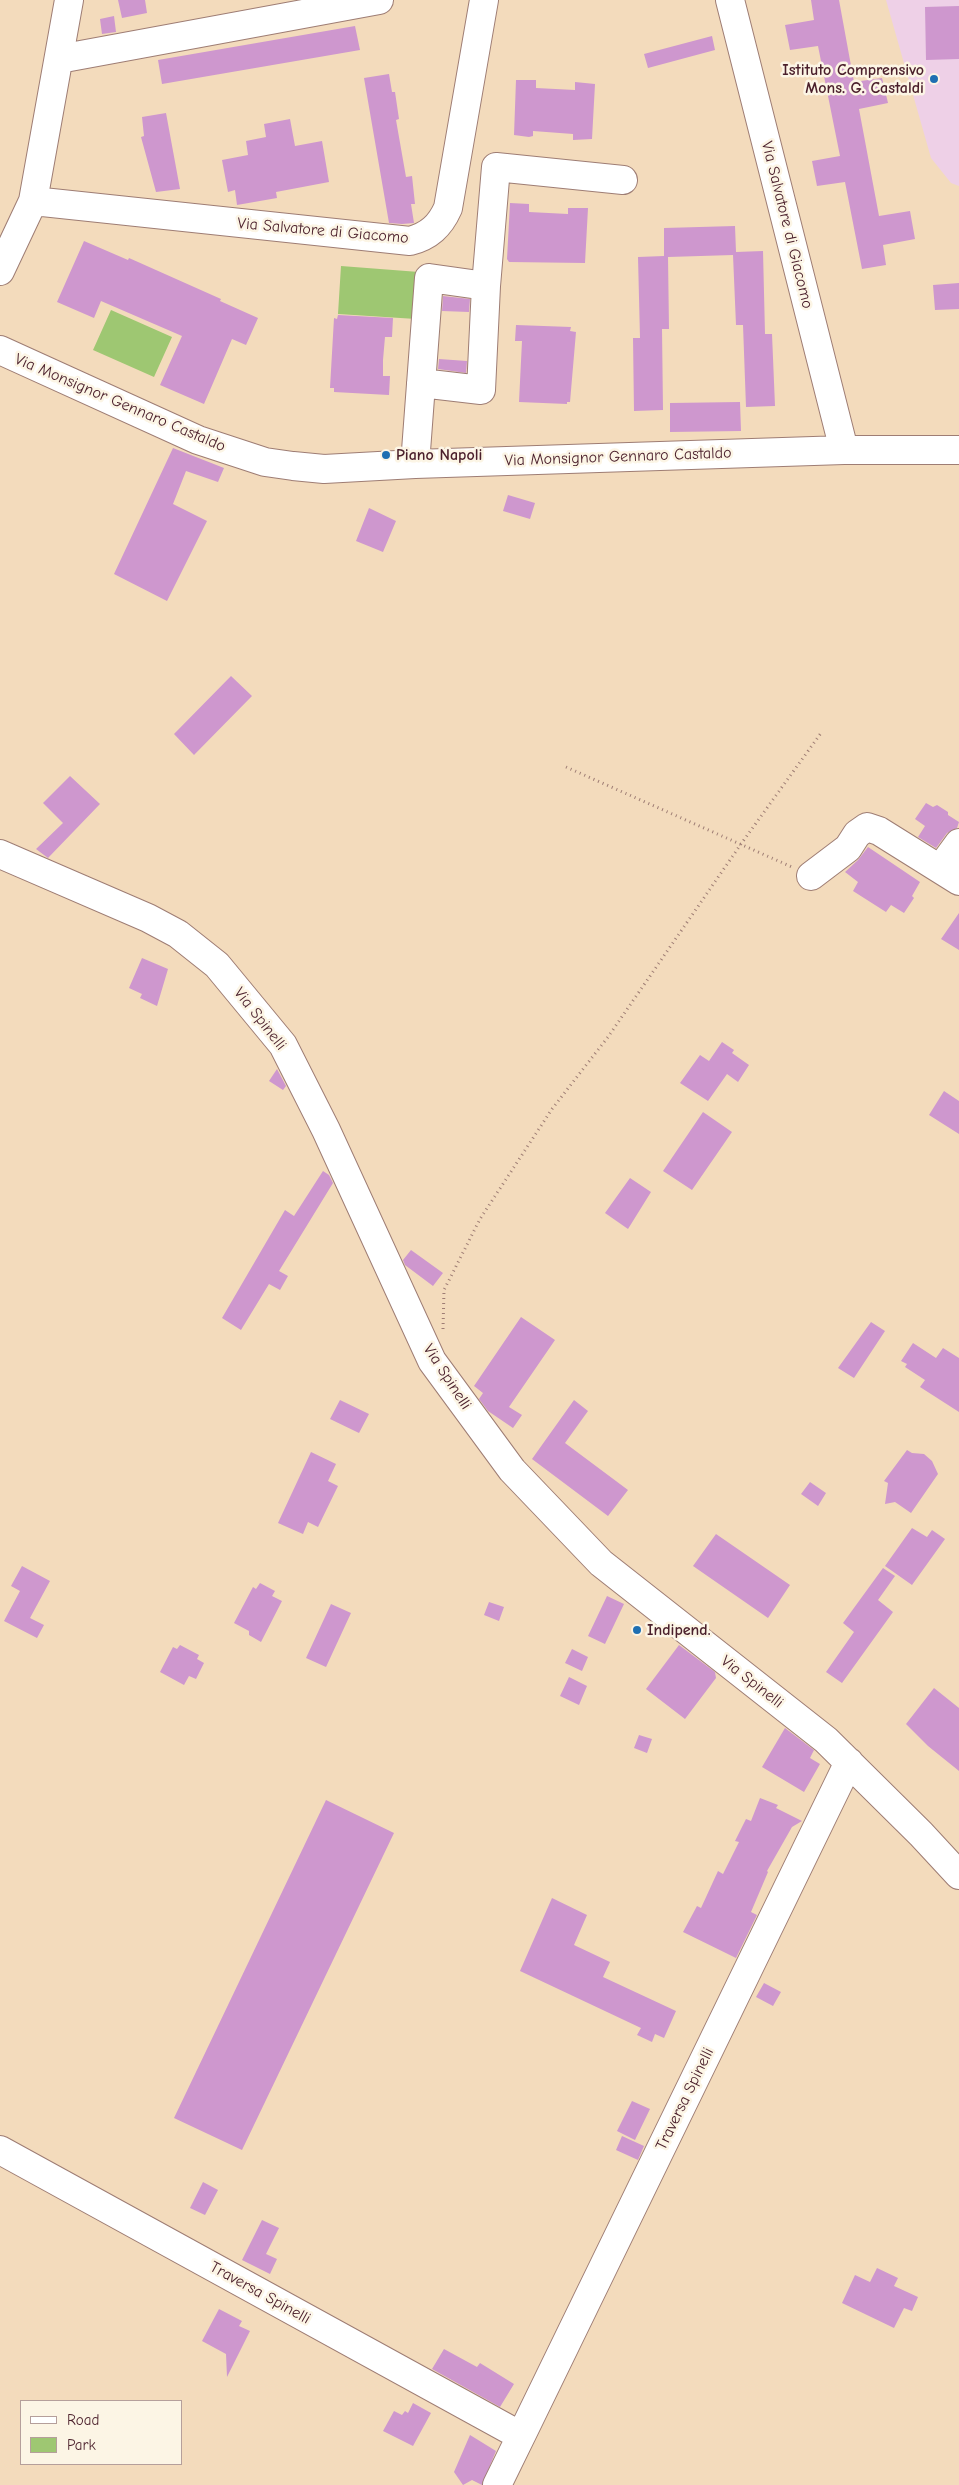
<!DOCTYPE html>
<html>
<head>
<meta charset="utf-8">
<style>
  body { margin:0 }
  #map { position:relative; width:959px; height:2485px; overflow:hidden; background:#f3dbbc; font-family:"Comic Neue",sans-serif }
  canvas { display:block }
  .legend { position:absolute; left:20px; top:2400px; width:162px; height:65px; box-sizing:border-box; background:#fcf5e5; border:1px solid #b59f9b; margin:0; padding:6px 9px; list-style:none; font-size:15px; color:#4a1f2b }
  .legend li { display:flex; align-items:center; gap:10px; height:25px }
  .legend b { width:25px; border:1px solid #b59f9b }
</style>
</head>
<body>
<div id="map">
<canvas width="959" height="2485"></canvas>
<ul class="legend">
<li><b style="height:6px;background:#fff"></b>Road</li>
<li><b style="height:14px;background:#9ec772"></b>Park</li>
</ul>
</div>
<script>
const context = document.querySelector('canvas').getContext('2d');
context.lineJoin = 'round';
function fill(path, color) {
  context.fillStyle = color;
  context.fill(path, 'evenodd');
}
function stroke(path, color, width, dash) {
  context.strokeStyle = color;
  context.lineWidth = width;
  context.lineCap = dash ? 'butt' : 'round';
  context.setLineDash(dash || []);
  context.stroke(path);
}
function label(font, color, halo, rows, align = 'center') {
  context.font = font + ' "Comic Neue",sans-serif';
  context.lineWidth = 5;
  context.setLineDash([]);
  context.textBaseline = 'middle';
  context.strokeStyle = halo;
  context.fillStyle = color;
  for (const [text, x, y, turn = 0] of rows) {
    context.save();
    context.translate(x, y);
    context.rotate((+turn || 0) * Math.PI / 180);
    context.textAlign = isNaN(turn) ? turn : align;
    if (halo) context.strokeText(text, 0, 0);
    context.fillText(text, 0, 0);
    context.restore();
  }
}
fill(new Path2D(`
  M886,0H959V186L951,183L931,158Z`), '#eed0e7');
fill(new Path2D(`
  M341,266L419,272L416,319L338,314Z
  M111,310L172,337L154,377L93,350Z`), '#9ec772');
fill(new Path2D(`
  M118,0H145L147,13L122,18Z
  M811,0H839L854,82L882,78L888,103L859,109L879,216L910,211L915,239L883,245L886,265L862,269L845,182L817,186L812,161L840,156L818,46L790,50L785,25L814,20Z
  M959,6V59L926,60L925,7Z
  M114,16L116,32L102,34L100,19Z
  M355,26L360,50L162,84L158,60Z
  M712,36L715,50L648,68L644,54Z
  M389,74L392,92H395L399,119L396,120L406,177L412,176L415,204H411L414,223L402,224L389,223L364,78Z
  M516,80H536V88L575,90V82L595,84L592,139L573,140V134L533,131V136L529,137L514,135Z
  M166,113L180,189L156,192L141,137L144,136L142,117Z
  M290,119L295,146L322,141L329,182L276,192L277,198L237,205L235,190L228,192L222,160L248,155L246,141L266,137L264,124Z
  M510,203L529,204V212L568,214V208H588L585,263L509,262L507,259Z
  M735,226L736,252L763,251L765,334H772L775,406L746,407L743,325H736L733,255L668,257L669,329H662L663,410L634,411L633,338H640L638,257L664,256V228Z
  M84,241L128,260L129,258L221,299L220,301L258,318L246,345L232,339L204,404L160,385L182,336L101,301L94,318L57,302Z
  M959,283V309L935,310L933,285Z
  M443,296L470,299L469,312L442,311Z
  M338,315L393,318L392,337H385L383,360V376H390L389,395L334,392V388H330L334,318L337,319Z
  M516,325L571,327L570,331L576,332L570,402H567V404L519,402L522,341H515Z
  M439,359L467,361L466,373L438,369Z
  M740,402L741,431L670,432V403Z
  M173,448L224,468L218,482L186,471L173,504L207,521L167,601L114,574Z
  M508,495L535,503L530,519L503,511Z
  M369,508L396,521L383,552L356,541Z
  M231,676L252,696L194,755L174,734Z
  M70,776L100,804L48,858L36,849L63,823L43,803Z
  M926,803L933,807L937,805L948,812V815L959,822L957,828L947,833L936,848L918,837L925,826L915,819Z
  M868,847L920,882L912,896L914,898L904,913L891,905L886,912L853,891L858,882L845,872L858,860Z
  M959,913V950L941,939Z
  M142,958L168,969L157,1006L140,998L142,994L129,988Z
  M722,1042L734,1050L732,1053L749,1065L738,1082L727,1074L708,1101L680,1083L700,1055L709,1061Z
  M277,1069L286,1086L283,1090L269,1081Z
  M944,1091L959,1101V1134L929,1115Z
  M703,1112L732,1132L692,1190L663,1171Z
  M323,1171L329,1175L333,1183L279,1271L288,1276L280,1290L269,1284L241,1330L222,1318L285,1210L294,1216Z
  M630,1178L651,1192L628,1229L605,1213Z
  M411,1250L443,1273L433,1286L405,1265L403,1260Z
  M521,1317L555,1340L509,1407L522,1415L513,1428L488,1411L479,1399L483,1393L474,1386Z
  M871,1322L885,1331L854,1378L838,1368Z
  M913,1343L936,1358L943,1348L959,1358V1412L920,1387L925,1380L905,1367L907,1364L901,1361Z
  M340,1400L369,1414L359,1433L330,1419Z
  M574,1400L588,1411L565,1443L628,1490L608,1516L532,1459Z
  M907,1450L912,1453L924,1454L932,1461L938,1474L911,1513L895,1502L885,1504L888,1483L884,1481Z
  M311,1452L336,1464L328,1481L338,1486L318,1527L308,1522L303,1534L278,1523Z
  M810,1482L826,1493L818,1506L801,1494Z
  M912,1528L927,1537L932,1530L945,1539L912,1585L885,1566Z
  M716,1534L790,1585L768,1618L693,1566Z
  M22,1566L50,1581L30,1618L44,1625L37,1638L4,1621L20,1591L11,1586Z
  M883,1568L895,1576L878,1600L893,1612L842,1683L826,1672L854,1632L843,1623Z
  M260,1583L275,1591L272,1596L282,1601L261,1642L249,1635V1631L234,1623L253,1587L256,1589Z
  M607,1596L624,1604L605,1644L588,1636Z
  M489,1602L504,1607L499,1621L484,1615Z
  M331,1604L351,1613L326,1667L306,1658Z
  M180,1645L199,1655L197,1659L204,1663L196,1679L189,1676L184,1685L160,1672L173,1647L177,1649Z
  M679,1645L715,1672L716,1678L685,1719L646,1689Z
  M572,1649L588,1657L582,1671L565,1663Z
  M569,1677L587,1686L579,1705L560,1696Z
  M934,1688L959,1708V1771L928,1746L906,1724Z
  M785,1728L814,1750L810,1758L820,1764L804,1792L762,1767Z
  M639,1735L652,1739L647,1753L634,1748Z
  M760,1798L778,1805L776,1808L802,1821L792,1827L767,1871L768,1872L751,1912L757,1915L736,1958L683,1932L697,1906L701,1908L718,1871L723,1874L739,1842L735,1841L746,1819L751,1821Z
  M326,1800L394,1833L242,2150L174,2118Z
  M552,1898L587,1915L574,1945L610,1962L603,1977L676,2011L664,2038L655,2034L652,2042L637,2035L641,2028L520,1971Z
  M764,1983L781,1992L773,2006L756,1997Z
  M632,2101L650,2109L635,2140L617,2131Z
  M622,2136L644,2146L638,2160L616,2150Z
  M203,2182L218,2190L205,2215L190,2208Z
  M262,2220L279,2228L266,2254L277,2259L270,2274L242,2260Z
  M877,2268L898,2278L894,2286L918,2297L912,2311L904,2308L894,2328L842,2303L855,2275L870,2282Z
  M219,2309L242,2321L239,2326L250,2331L227,2377L226,2354L202,2341Z
  M444,2349L477,2367L480,2363L514,2384L500,2407L432,2369Z
  M413,2403L431,2413L413,2446L383,2431L394,2411L402,2415L405,2411L408,2413Z
  M470,2435L496,2451L482,2485L472,2480L463,2485L454,2472Z`), '#ce97ce');
const minor = new Path2D(`
  M730,0L844,450
  M59,59L379,0
  M33,201L410,241C429,236 440,226 448,208L484,0
  M0,271L33,201L69,0
  M0,350L198,440L265,462L293,466L324,469L415,464L844,450H959
  M421,383L481,390L486,286
  M415,464L429,278L486,286L496,167L623,180
  M0,854L148,918L178,934L217,965L283,1045L326,1130L432,1361L512,1470L601,1563L826,1740L921,1834L959,1875
  M940,869L959,843
  M811,876L848,848L857,834L867,827L879,831L959,881
  M0,2150L521,2436L849,1762
  M497,2485L521,2436`);
stroke(minor, '#9e7d74', 30);
stroke(new Path2D(`
  M566,767L792,867
  M443,1329L444,1290L480,1219L552,1109L608,1037L741,844L821,733`), '#9e7d74', 3, [1, 4]);
stroke(minor, '#fff', 28);
for (const [x, y, r, color] of [
  [934,79,5,"#1f6fb2"],
  [386,455,5,"#1f6fb2"],
  [637,1630,5,"#1f6fb2"]
]) {
  const dot = new Path2D();
  dot.arc(x, y, r, 0, 2 * Math.PI);
  context.fillStyle = color;
  context.fill(dot);
  stroke(dot, '#fcf5e5', 2);
}
label('bold 16px', '#4a1f2b', '#fcf5e5', [
  ["Istituto Comprensivo",924,70,"right"],
  ["Mons. G. Castaldi",924,88,"right"],
  ["Piano Napoli",396,455],
  ["Indipend.",647,1630]
], 'left');
label('16px', '#4a1f2b', '#fcf5e5', [
  ["Via Salvatore di Giacomo",787,225,76],
  ["Via Salvatore di Giacomo",323,231,5],
  ["Via Monsignor Gennaro Castaldo",120,403,23],
  ["Via Monsignor Gennaro Castaldo",618,457,-2],
  ["Via Spinelli",260,1019,52],
  ["Via Spinelli",447,1377,57],
  ["Via Spinelli",752,1682,38],
  ["Traversa Spinelli",685,2099,-64],
  ["Traversa Spinelli",260,2293,29]
]);
</script>
</body>
</html>
